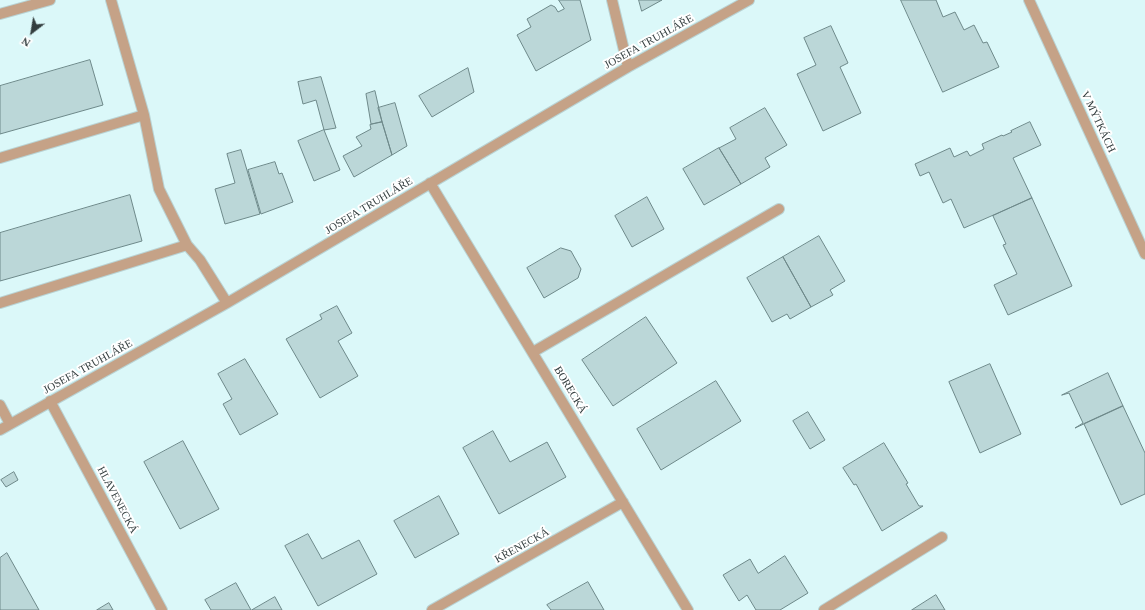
<!DOCTYPE html>
<html>
<head>
<meta charset="utf-8">
<style>
  body { margin:0 }
  #map { position:relative; width:1145px; height:610px; overflow:hidden; background:#dbf8f9; font-family:"Times New Roman",serif }
  canvas { display:block }
  .north { position:absolute; left:12px; top:12px; width:40px; height:40px; -webkit-text-stroke:3px #fff; paint-order:stroke; rotate:211deg; font-size:11px; font-weight:700; line-height:16px; text-align:center; color:#333e3f }
  .north::after { content:''; display:block; margin:auto; width:14px; height:18px; background:#333e3f; clip-path:polygon(50% 0,100% 100%,50% 72%,0 100%) }
</style>
</head>
<body>
<div id="map">
<canvas width="1145" height="610"></canvas>
<div class="north">N</div>
</div>
<script>
const context = document.querySelector('canvas').getContext('2d');
context.lineJoin = 'round';
function fill(path, color) {
  context.fillStyle = color;
  context.fill(path, 'evenodd');
}
function stroke(path, color, width, dash) {
  context.strokeStyle = color;
  context.lineWidth = width;
  context.lineCap = dash ? 'butt' : 'round';
  context.setLineDash(dash || []);
  context.stroke(path);
}
function label(font, color, halo, rows, align = 'center') {
  context.font = font + ' "Times New Roman",serif';
  context.lineWidth = 4;
  context.setLineDash([]);
  context.textBaseline = 'middle';
  context.strokeStyle = halo;
  context.fillStyle = color;
  for (const [text, x, y, turn = 0] of rows) {
    context.save();
    context.translate(x, y);
    context.rotate((+turn || 0) * Math.PI / 180);
    context.textAlign = isNaN(turn) ? turn : align;
    if (halo) context.strokeText(text, 0, 0);
    context.fillText(text, 0, 0);
    context.restore();
  }
}
const building = new Path2D(`
  M559,0H580L591,40L536,71L517,35L531,27L527,19L551,5L555,7L558,12L564,9Z
  M639,0H662L642,11Z
  M901,0H936L943,17L955,12L964,30L974,25L983,43L987,42L999,67L943,92Z
  M831,26L848,63L840,67L861,113L823,131L797,74L816,65L804,38Z
  M90,60L103,105L0,134V86Z
  M468,68L474,92L432,117L419,96Z
  M321,77L336,128L324,130L316,100L303,104L298,82Z
  M375,91L382,122L371,124L366,94Z
  M395,103L407,146L392,155L378,108Z
  M765,108L787,145L765,158L770,167L741,184L719,148L736,139L730,128Z
  M382,122L392,155L354,177L343,156L362,146L356,137L371,129L370,125Z
  M1030,122L1041,145L1013,158L1032,198L964,228L951,199L943,203L929,172L920,176L915,164L950,148L954,157L967,151L970,156L984,149L982,144L1002,135L1003,136L1012,132L1011,131Z
  M324,130L340,170L314,181L298,141Z
  M719,148L741,184L704,205L683,169Z
  M241,150L260,214L225,224L215,189L235,183L227,154Z
  M275,162L279,174L282,173L293,202L261,214L248,170Z
  M130,195L142,241L0,281V233Z
  M647,197L664,229L632,247L615,216Z
  M1032,198L1072,286L1008,315L994,285L1017,274L1003,245L1006,244L993,216Z
  M819,236L845,281L830,290L833,295L811,307L783,257Z
  M561,248L571,251L581,269L578,278L544,298L527,268Z
  M783,257L811,307L790,319L787,314L772,322L747,278Z
  M337,306L352,333L338,341L358,376L320,398L286,339L322,319L320,315Z
  M646,317L677,363L613,406L582,360Z
  M245,359L278,414L240,435L223,404L232,399L218,374Z
  M990,364L1021,434L980,453L949,382Z
  M1108,373L1123,406L1075,428L1083,423L1069,393L1062,395Z
  M716,381L741,421L661,470L637,429Z
  M1123,406L1145,453V494L1121,505L1084,424Z
  M808,412L825,440L810,449L793,421Z
  M493,431L510,462L547,442L566,477L499,514L463,448Z
  M183,441L219,509L180,529L144,462Z
  M884,443L908,483L906,484L919,506H923L882,531L856,484L854,485L843,468Z
  M14,472L18,480L6,487L1,480Z
  M439,496L459,534L415,558L394,521Z
  M308,534L322,559L359,540L377,574L318,606L285,546Z
  M7,553L39,610H0V558Z
  M785,556L808,593L780,610H756L747,595L739,601L723,575L750,559L758,573Z
  M588,582L604,610H551L547,605Z
  M236,583L251,610H211L205,600Z
  M936,595L945,610H912Z
  M275,597L282,610H252Z
  M109,603L113,610H97Z`);
fill(building, '#bbd7d8');
stroke(building, '#6e898a', 1);
const minor = new Path2D(`
  M111,0L144,115L159,189L187,245L200,260L227,303
  M612,0L628,67
  M1029,0L1145,254
  M0,14L50,0
  M0,158L144,115
  M430,183L688,610
  M0,303L187,245
  M533,352L779,209
  M50,401L162,610
  M0,405L10,424
  M0,430L227,303L628,67L749,0
  M432,610L623,502
  M824,610L942,537`);
stroke(minor, '#b9d3d4', 12);
stroke(minor, '#c5a287', 10);
label('11px', '#333e3f', '#fff', [
  ["JOSEFA TRUHLÁŘE",649,42,-29],
  ["V MÝTKÁCH",1098,122,65],
  ["JOSEFA TRUHLÁŘE",369,206,-31],
  ["JOSEFA TRUHLÁŘE",88,367,-29],
  ["BORECKÁ",570,390,59],
  ["HLAVENECKÁ",117,500,62],
  ["KŘENECKÁ",522,546,-29]
]);
</script>
</body>
</html>
